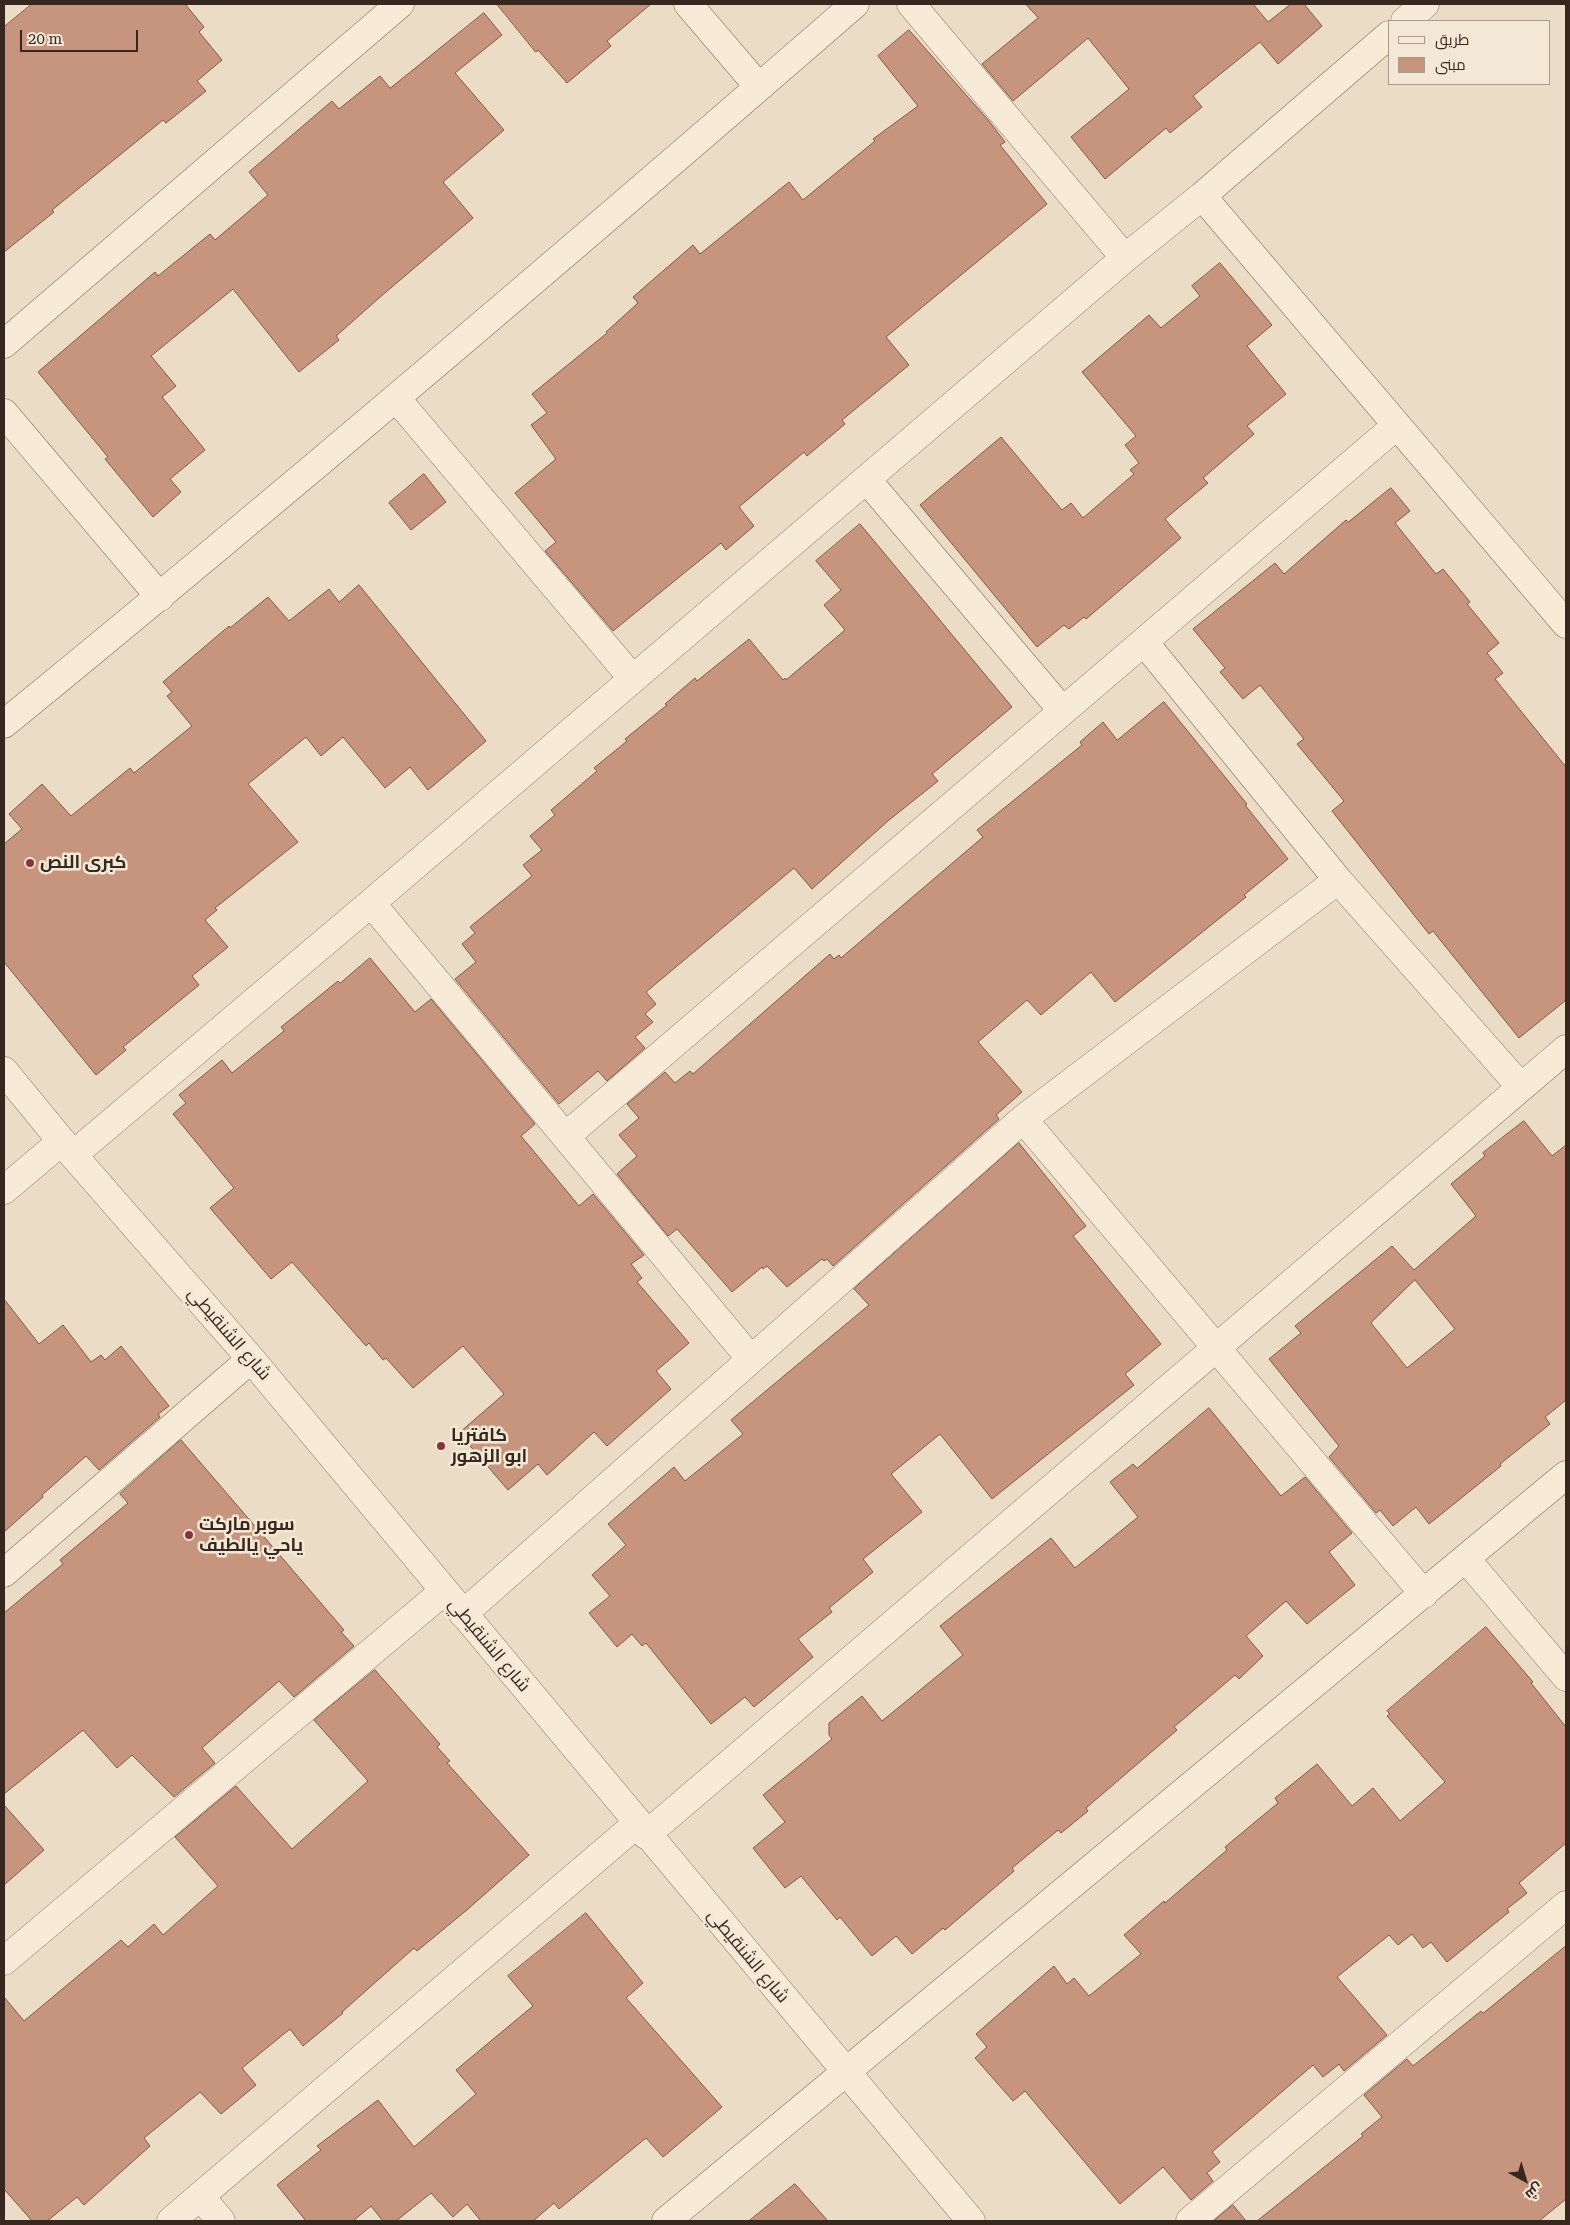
<!DOCTYPE html>
<html>
<head>
<meta charset="utf-8">
<style>
  body { margin:0 }
  #map { position:relative; width:1570px; height:2225px; overflow:hidden; background:#ebdcc5; font-family:"Roboto Serif",Cairo,serif }
  canvas { display:block }
  .frame { position:absolute; inset:0; border:5px solid #36281f; pointer-events:none }
  .legend { position:absolute; left:1388px; top:20px; width:162px; height:65px; box-sizing:border-box; background:#f3e7d5; border:1px solid #a79b8c; margin:0; padding:6px 9px; list-style:none; font-size:15px; color:#36281f }
  .legend li { display:flex; align-items:center; gap:10px; height:25px }
  .legend b { width:25px; border:1px solid #a79b8c }
  .north { position:absolute; left:1500px; top:2155px; width:50px; height:50px; -webkit-text-stroke:4px #f3e7d5; paint-order:stroke; rotate:141deg; font-size:14px; font-weight:700; line-height:20px; text-align:center; color:#36281f }
  .north::after { content:''; display:block; margin:auto; width:18px; height:22px; background:#36281f; clip-path:polygon(50% 0,100% 100%,50% 72%,0 100%) }
  .scale { position:absolute; left:20px; top:30px; width:118px; height:22px; box-sizing:border-box; border:2px solid #36281f; border-top:0; padding-left:6px; font-size:15px; line-height:18px; white-space:nowrap; color:#36281f; -webkit-text-stroke:4px #f3e7d5; paint-order:stroke }
</style>
</head>
<body>
<div id="map">
<canvas width="1570" height="2225"></canvas>
<div class="frame"></div>
<ul class="legend">
<li><b style="height:6px;background:#f7ebd8"></b>طريق</li>
<li><b style="height:14px;background:#c7957e"></b>مبنى</li>
</ul>
<div class="north">ش</div>
<div class="scale">20 m</div>
</div>
<script>
const context = document.querySelector('canvas').getContext('2d');
context.lineJoin = 'round';
function fill(path, color) {
  context.fillStyle = color;
  context.fill(path, 'evenodd');
}
function stroke(path, color, width, dash) {
  context.strokeStyle = color;
  context.lineWidth = width;
  context.lineCap = dash ? 'butt' : 'round';
  context.setLineDash(dash || []);
  context.stroke(path);
}
function label(font, color, halo, rows, align = 'center') {
  context.font = font + ' "Roboto Serif",Cairo,serif';
  context.lineWidth = 5;
  context.setLineDash([]);
  context.textBaseline = 'middle';
  context.strokeStyle = halo;
  context.fillStyle = color;
  for (const [text, x, y, turn = 0] of rows) {
    context.save();
    context.translate(x, y);
    context.rotate((+turn || 0) * Math.PI / 180);
    context.textAlign = isNaN(turn) ? turn : align;
    if (halo) context.strokeText(text, 0, 0);
    context.fillText(text, 0, 0);
    context.restore();
  }
}
const building = new Path2D(`
  M32,4H185L204,27L199,32L222,60L197,81L206,91L166,123L163,120L52,210L54,212L4,252V27Z
  M497,4H651L607,41L611,46L567,83L538,50L536,52Z
  M1026,4H1253L1268,22L1291,4H1304L1322,26L1278,64L1260,42L1193,96L1202,107L1170,133L1166,128L1105,179L1071,137L1129,89L1088,38L1013,101L982,64L1038,18Z
  M484,13L502,35L455,73L504,130L443,182L473,218L379,298L336,336L339,340L299,372L233,289L151,356L176,386L162,397L205,450L170,479L181,492L153,517L105,459L108,457L38,372L155,272L158,276L210,234L215,240L268,195L249,172L332,101L339,109L380,76L390,88Z
  M909,30L989,121L1005,142L1000,145L1047,204L886,337L909,365L842,420L845,424L807,456L804,452L739,507L754,526L726,550L721,543L613,631L545,551L556,542L515,493L556,459L531,425L547,413L532,394L607,333L606,332L638,303L633,297L693,245L700,254L789,182L803,200L875,141L873,139L918,106L878,56Z
  M1220,263L1272,325L1247,346L1286,394L1247,426L1254,434L1203,478L1208,483L1165,519L1181,538L1086,619L1084,617L1069,629L1064,625L1037,647L920,505L1001,437L1062,510L1071,503L1083,518L1134,474L1130,470L1139,463L1125,445L1136,436L1082,372L1149,315L1161,328L1200,296L1192,286Z
  M424,474L446,502L411,530L389,503Z
  M1391,488L1410,511L1395,523L1436,574L1443,569L1470,602L1467,604L1499,643L1487,653L1503,673L1495,679L1566,767V1000L1519,1038L1433,931L1429,934L1332,811L1344,801L1297,744L1304,739L1260,685L1243,699L1220,672L1225,668L1193,629L1275,563L1284,574L1346,520L1348,522Z
  M860,524L1012,707L932,774L938,781L889,820L812,889L794,868L646,992L656,1004L645,1014L653,1022L635,1037L645,1048L607,1081L598,1071L559,1104L455,979L476,962L462,944L475,933L470,927L532,876L523,865L542,850L530,836L555,815L551,810L597,771L594,768L627,741L625,739L667,705L665,704L695,678L697,681L749,639L783,680L785,678L786,680L845,630L824,605L841,590L816,561Z
  M359,585L486,741L428,790L410,767L385,788L343,737L321,756L306,737L248,784L298,842L215,908L217,910L205,920L228,947L192,976L199,985L123,1047L126,1050L96,1075L4,962V844L22,829L9,814L42,784L71,816L130,768L134,773L192,726L167,696L172,692L163,682L229,626L230,628L268,597L289,621L329,589L339,602Z
  M1164,702L1247,804L1245,805L1288,859L1244,895L1246,897L1115,1002L1091,972L1041,1015L1027,1000L978,1042L1022,1092L996,1115L999,1119L833,1266L827,1259L824,1261L822,1259L787,1287L767,1266L763,1269L762,1267L732,1292L677,1229L668,1236L617,1174L637,1156L619,1135L639,1118L627,1104L665,1072L675,1083L690,1071L693,1074L830,954L834,959L839,955L841,958L983,837L977,830L1082,745L1080,742L1103,722L1117,740Z
  M370,958L415,1012L431,999L535,1124L521,1136L579,1206L593,1194L644,1255L631,1264L642,1278L637,1282L689,1343L656,1371L671,1389L607,1446L594,1432L547,1475L538,1464L508,1490L459,1433L504,1394L463,1346L413,1388L386,1358L383,1360L369,1343L366,1346L292,1262L271,1279L210,1208L234,1188L173,1114L186,1103L179,1095L222,1060L232,1073L284,1031L281,1027L338,981L340,983Z
  M1524,1121L1552,1156L1566,1145V1400L1545,1417L1550,1424L1500,1464L1501,1466L1429,1524L1416,1507L1393,1526L1380,1510L1376,1513L1329,1457L1339,1446L1269,1359L1301,1333L1295,1326L1392,1246L1414,1270L1476,1216L1451,1184L1485,1156L1483,1153ZM1415,1280L1455,1329L1407,1368L1371,1323Z
  M1019,1143L1086,1226L1073,1236L1161,1344L1125,1374L1134,1385L992,1499L940,1434L891,1474L922,1512L863,1559L873,1572L829,1608L832,1612L798,1639L813,1657L754,1707L745,1697L711,1724L646,1643L642,1646L632,1634L617,1647L589,1613L610,1596L592,1575L626,1545L608,1524L674,1467L685,1481L743,1434L731,1420L869,1305L854,1289Z
  M4,1299L39,1344L63,1325L91,1362L101,1355L105,1360L121,1346L169,1406L158,1414L160,1417L99,1470L86,1456L42,1495L43,1497L4,1532Z
  M1209,1408L1281,1496L1305,1477L1352,1533L1329,1552L1355,1585L1307,1624L1286,1601L1246,1636L1263,1656L1239,1679L1235,1675L1174,1727L1177,1730L1086,1808L1088,1811L1061,1833L1058,1830L1012,1868L1014,1871L945,1930L943,1928L912,1954L896,1936L872,1956L840,1917L837,1920L801,1876L785,1888L753,1848L785,1822L763,1795L832,1739L829,1735V1723L862,1696L882,1721L963,1655L940,1626L1051,1538L1075,1568L1138,1517L1110,1482L1133,1464L1137,1468Z
  M181,1440L344,1630L341,1632L354,1646L294,1697L279,1681L202,1748L215,1763L174,1797L132,1755L117,1768L83,1730L4,1794V1613L63,1564L60,1560L128,1503L120,1494Z
  M1486,1627L1533,1682L1531,1683L1566,1727V1843L1519,1883L1527,1893L1507,1909L1509,1912L1447,1962L1431,1942L1423,1948L1412,1934L1398,1945L1389,1935L1337,1977L1387,2035L1344,2071L1339,2064L1323,2077L1313,2065L1212,2152L1220,2162L1207,2173L1213,2181L1191,2200L1163,2167L1120,2204L1025,2091L1013,2101L975,2058L987,2047L976,2034L1054,1966L1067,1984L1074,1978L1089,1996L1141,1954L1124,1935L1164,1901L1165,1903L1227,1850L1225,1847L1278,1803L1275,1798L1317,1764L1352,1806L1373,1788L1400,1821L1445,1782L1387,1716L1390,1714L1387,1711Z
  M375,1670L440,1744L437,1747L450,1761L447,1763L529,1855L468,1909L417,1951L414,1948L342,2012L343,2013L303,2046L290,2029L242,2068L256,2085L221,2114L200,2092L144,2138L150,2146L84,2205L77,2197L47,2221H32L4,2189V1997L24,2021L121,1940L128,1947L154,1924L163,1935L218,1886L175,1837L236,1786L292,1849L368,1781L314,1720Z
  M4,1805L44,1850L4,1885Z
  M586,1913L643,1983L626,1998L722,2107L663,2157L646,2138L559,2209L554,2203L533,2221H481L467,2204L453,2217L431,2193L396,2221H383L371,2206L353,2221H306L277,2185L321,2150L317,2146L378,2100L414,2147L476,2094L456,2070L533,2006L508,1976Z
  M1566,1946V2199L1539,2221H1257L1363,2136L1361,2134L1382,2117L1364,2095L1407,2059L1413,2066L1481,2011L1483,2013Z
  M795,2184L828,2221H749Z
  M1233,2205L1246,2221H1214Z`);
fill(building, '#c7957e');
stroke(building, '#835744', 1);
const minor = new Path2D(`
  M688,4L759,87
  M911,4L1125,258
  M1405,21L1425,4
  M1202,196L1566,624
  M4,344L400,4
  M396,398L633,679
  M4,413L160,597
  M867,480L1062,710
  M1144,642L1338,880L1521,1087
  M4,724C292,489 575,247 855,4
  M371,903L750,1358
  M4,1071L73,1155L251,1359L971,2221
  M1023,1119L1424,1594
  M566,1136L1396,426
  M73,1155L371,903L1125,258L1202,196L1389,35
  M4,1190L62,1141
  M1466,1559L1566,1677
  M4,1573L251,1359
  M463,1614L1023,1119L1338,880
  M646,1835L1566,1049
  M4,1961L444,1591
  M200,2196L221,2221
  M171,2221L638,1823
  M666,2221L1566,1475
  M1190,2221L1566,1905`);
stroke(minor, '#856e5d', 29);
stroke(minor, '#f7ebd8', 28);
for (const [x, y, r, color] of [
  [30,863,5,"#90303a"],
  [441,1446,5,"#90303a"],
  [189,1535,5,"#90303a"]
]) {
  const dot = new Path2D();
  dot.arc(x, y, r, 0, 2 * Math.PI);
  context.fillStyle = color;
  context.fill(dot);
  stroke(dot, '#f3e7d5', 2);
}
label('bold 18px', '#36281f', '#f3e7d5', [
  ["كبرى النص",40,863],
  ["كافتريا",451,1436],
  ["ابو الزهور",451,1457],
  ["سوبر ماركت",199,1525],
  ["ياحي يالطيف",199,1546]
], 'left');
label('18px', '#36281f', '#f3e7d5', [
  ["شارع الشنقيطي",229,1334,49],
  ["شارع الشنقيطي",489,1645,50],
  ["شارع الشنقيطي",748,1956,50]
]);
</script>
</body>
</html>
